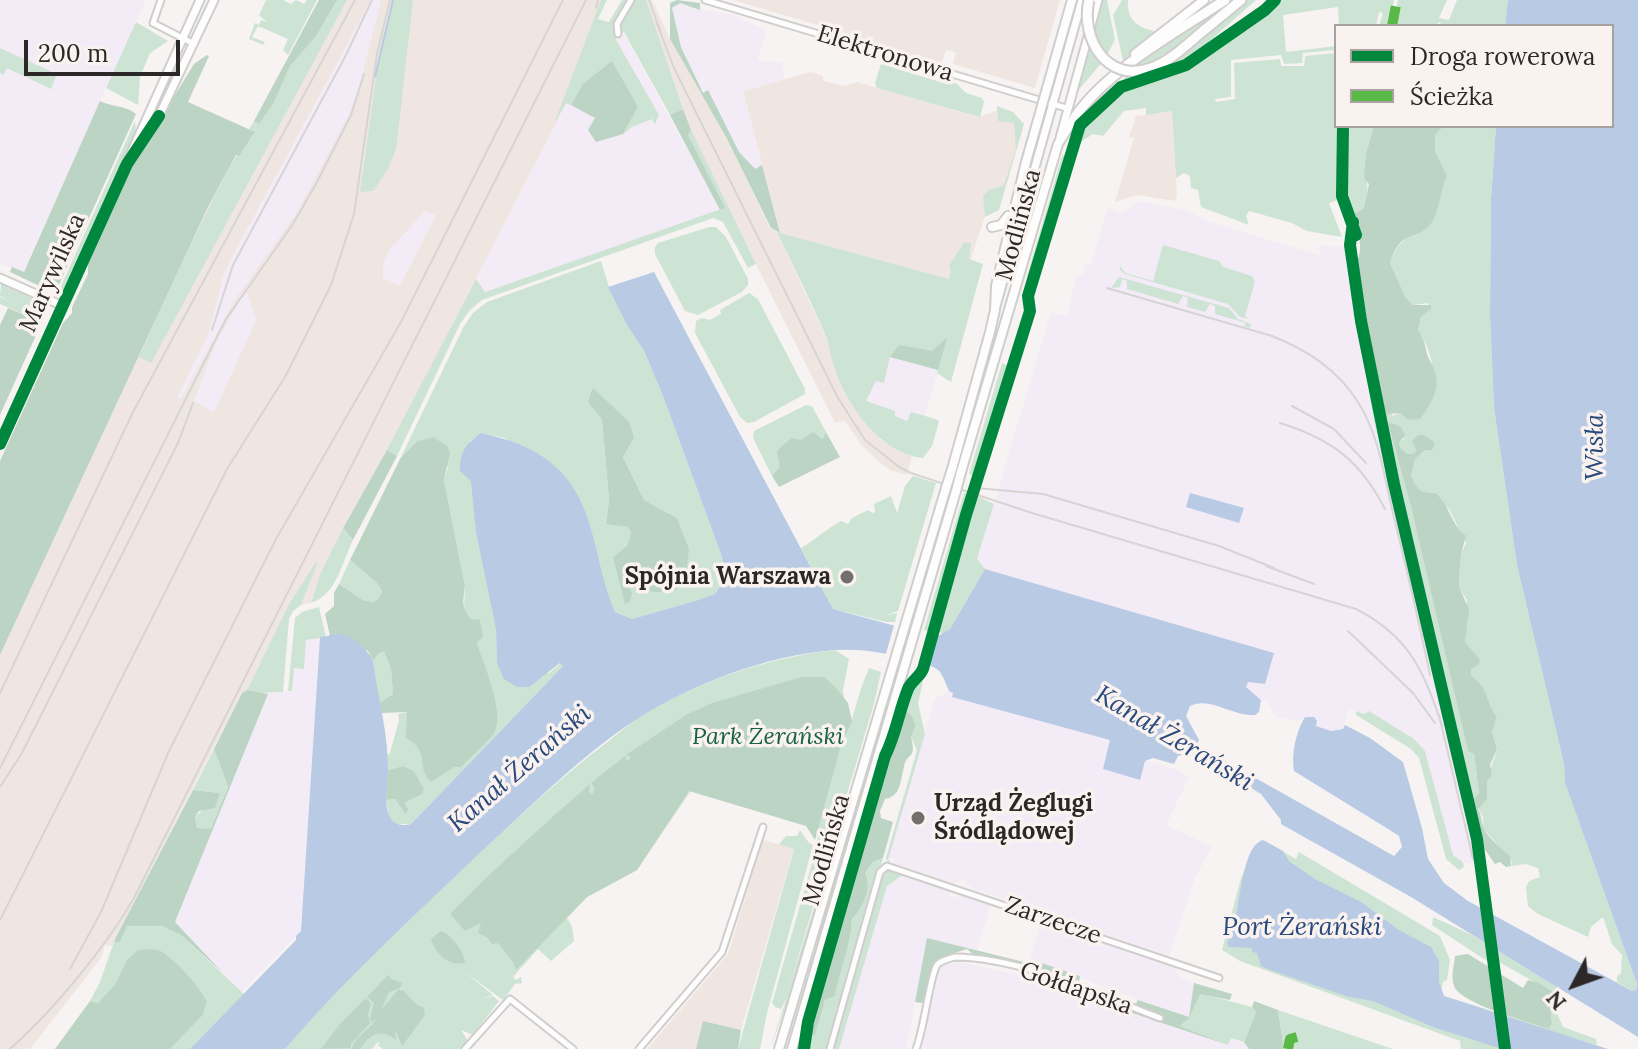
<!DOCTYPE html>
<html>
<head>
<meta charset="utf-8">
<style>
  body { margin:0 }
  #map { position:relative; width:1638px; height:1049px; overflow:hidden; background:#f7f3f2; font-family:Lora,serif }
  canvas { display:block }
  .legend { position:absolute; left:1334px; top:24px; width:280px; height:104px; box-sizing:border-box; background:#faf2ef; border:2px solid #a7a19f; margin:0; padding:10px 14px; list-style:none; font-size:24px; color:#2b2827 }
  .legend li { display:flex; align-items:center; gap:16px; height:40px }
  .legend b { width:40px; border:2px solid #a7a19f }
  .north { position:absolute; left:1534px; top:945px; width:80px; height:80px; -webkit-text-stroke:6px #faf2ef; paint-order:stroke; rotate:229deg; font-size:22px; font-weight:700; line-height:32px; text-align:center; color:#2b2827 }
  .north::after { content:''; display:block; margin:auto; width:28px; height:36px; background:#2b2827; clip-path:polygon(50% 0,100% 100%,50% 72%,0 100%) }
  .scale { position:absolute; left:24px; top:40px; width:156px; height:36px; box-sizing:border-box; border:4px solid #2b2827; border-top:0; padding-left:10px; font-size:24px; line-height:28px; white-space:nowrap; color:#2b2827; -webkit-text-stroke:6px #faf2ef; paint-order:stroke }
</style>
</head>
<body>
<div id="map">
<canvas width="1638" height="1049"></canvas>
<ul class="legend">
<li><b style="height:10px;background:#00873e"></b>Droga rowerowa</li>
<li><b style="height:10px;background:#58b947"></b>Ścieżka</li>
</ul>
<div class="north">N</div>
<div class="scale">200 m</div>
</div>
<script>
const context = document.querySelector('canvas').getContext('2d');
context.lineJoin = 'round';
function fill(path, color) {
  context.fillStyle = color;
  context.fill(path, 'evenodd');
}
function stroke(path, color, width, dash) {
  context.strokeStyle = color;
  context.lineWidth = width;
  context.lineCap = dash ? 'butt' : 'round';
  context.setLineDash(dash || []);
  context.stroke(path);
}
function label(font, color, halo, rows, align = 'center') {
  context.font = font + ' Lora,serif';
  context.lineWidth = 7;
  context.setLineDash([]);
  context.textBaseline = 'middle';
  context.strokeStyle = halo;
  context.fillStyle = color;
  for (const [text, x, y, turn = 0] of rows) {
    context.save();
    context.translate(x, y);
    context.rotate((+turn || 0) * Math.PI / 180);
    context.textAlign = isNaN(turn) ? turn : align;
    if (halo) context.strokeText(text, 0, 0);
    context.fillText(text, 0, 0);
    context.restore();
  }
}
fill(new Path2D(`
  M319,0H601L592,27L603,32L391,444L348,518L320,574L311,603L301,605L316,563L289,604L247,690L242,693L112,946L105,945L101,958L30,1049H0V655L207,209Z
  M645,0H652L670,39L726,137L770,228L777,232L829,344L833,365L848,396L881,440L912,457L907,475L890,470L879,462L861,445L846,422L841,421L835,423L692,135Z
  M733,0H1060L1035,88L953,64L956,52L946,50L941,66L827,32V28Z
  M811,72L823,76V81L844,86L857,82L979,117L998,110L1015,115L1017,149L998,210L985,216L963,283L780,233L743,91Z
  M1172,111L1177,196L1175,201L1137,195L1115,202L1134,138L1129,137L1136,116Z
  M763,840L794,848L741,1030L703,1021L696,1049H647L728,954Z`), '#f0e6e1');
fill(new Path2D(`
  M0,0H146L23,272L0,264Z
  M371,0H381L359,89L348,117L295,216L236,298L181,399L177,397L209,333L223,276L232,257Z
  M680,3L700,10L729,13L767,31L757,61L782,62L785,79L743,91L762,165L755,170L739,152L708,91L703,93L699,87L678,39L672,8Z
  M603,32L614,36L623,32L720,210L484,292L476,279Z
  M1139,201L1188,211L1210,222L1312,253L1322,255L1317,248L1321,245L1348,248L1355,311L1374,421L1477,864L1463,862L1453,855L1425,751L1369,711L1364,714L1349,709L1343,729L1332,731L1315,726L1305,717L1297,721L1276,717L1266,700L1261,702L1257,695L1246,688L1248,682L1274,653L982,568L977,560L1051,312L1067,317L1076,275L1082,276L1085,263L1091,264L1108,208L1121,213Z
  M425,211L436,215L400,286L383,278V262L390,249Z
  M246,290L256,319L255,323L214,412L194,401L217,340Z
  M890,357L938,370L925,416L911,412L908,421L895,416V412L866,402L876,380L884,382Z
  M320,637L301,931L241,992L175,922L268,694L292,691L293,668H304L306,640Z
  M949,691L1049,724L1050,722L1111,740L1103,769L1145,760L1178,770L1189,777L1166,825L1212,847L1196,875L1169,956L1029,908L1028,905L973,889L971,886H963L966,880L963,879L954,883L894,863L895,858L887,860L935,699Z
  M904,874L949,889L950,896L955,898L959,893L991,904L977,950L927,939L906,1049H839L887,885Z
  M1040,926L1053,931L1054,926L1088,937L1089,943L1094,944L1102,947L1104,942L1137,956L1138,954L1172,965L1181,978L1194,983L1189,1018L1034,961L1032,964L1029,962Z
  M959,962L1068,985V990L1082,997L1227,1045L1230,1038L1244,1042L1249,1049H922L937,972L941,965Z`), '#f3ebf6');
fill(new Path2D(`
  M266,0H283L291,4L296,0L304,4L307,0H317L288,55L283,50L288,39L258,26L252,37L265,42L263,45L249,39L255,23L259,25L261,20L267,22L259,15Z
  M337,0H347L151,363L139,357C168,293 197,229 230,167C237,153 248,146 255,132L249,129L254,121L259,124L273,104L290,66L316,36Z
  M393,0H413L396,150L388,169L373,191L360,192L380,49Z
  M601,0H607L598,19L609,22L622,0H628L614,23L616,40L659,115L655,124L652,119L632,127L623,134L638,107L583,84L571,105L566,103L554,124Z
  M636,0H646L683,109L670,115L624,32L620,33C618,20 626,8 636,0Z
  M1103,0H1107L1115,40L1105,59L1074,95Z
  M1122,0H1128C1126,22 1141,29 1159,32L1123,61L1113,15Z
  M1230,0H1235L1210,29L1246,0H1256L1204,46C1196,64 1144,78 1125,82L1124,75L1132,67Z
  M1277,0H1394L1389,26H1379L1383,13L1379,12L1376,26H1339L1338,7L1283,15L1286,52L1336,46V50L1303,53L1302,63L1284,64L1281,55L1231,60V97L1215,99L1216,102L1235,99L1234,63L1280,59L1281,66H1304L1305,56L1336,53V126H1340V199L1329,203L1342,237L1307,231L1292,223L1249,211L1246,216L1249,225L1201,207L1198,190L1191,188L1190,176L1184,173L1176,178L1172,111L1146,115V108L1124,111L1103,136L1093,134L1079,143L1082,126L1126,86L1174,72L1196,61Z
  M1398,0H1447L1439,18L1449,20L1457,0H1508L1505,26H1444L1439,22L1435,26H1393Z
  M136,22L168,41L150,53L140,77L138,105L106,88Z
  M0,48L57,74L51,89L7,68L3,75L0,73Z
  M881,64L947,84L956,83L966,93L982,98L984,102L980,117L877,88L875,83Z
  M997,106L1013,112L1024,124L999,210L985,217L983,196L989,190L1004,185L1016,149L1014,123L998,121Z
  M135,121L136,132L64,292L57,295Z
  M1345,126H1374C1372,136 1366,148 1366,157C1366,176 1370,189 1364,208L1352,215L1344,197Z
  M1444,126H1496L1491,199L1490,314L1494,408L1517,565L1564,764L1565,783L1637,984L1636,990L1632,991L1617,982V976L1621,973L1622,955L1612,944L1603,917L1591,927L1588,937L1538,914L1528,906L1526,887L1529,881L1540,877L1538,868L1526,864L1511,866L1512,862L1483,828V817L1478,808L1487,799V781L1497,749L1492,730L1497,717C1485,700 1489,688 1471,675V670L1479,664L1465,642L1467,600L1460,589L1459,581L1461,554L1466,543L1449,509L1417,490L1411,476L1415,459L1425,450L1416,449L1415,453L1408,454L1400,449L1399,442L1404,439L1389,427L1411,507L1468,750L1474,754L1479,793L1470,802L1396,485L1375,381L1380,396L1393,416L1434,391C1435,371 1430,346 1418,330L1421,317L1431,309L1428,303L1413,305L1406,298L1390,263C1396,243 1407,236 1426,229L1447,176L1435,151V135Z
  M691,130L756,264L748,268L723,222L713,218L482,300L470,310L460,324L397,456L387,450L476,279L485,292L724,208L688,135Z
  M1068,152L1070,153L1030,284L1027,276L1062,156Z
  M709,227H716L726,237L748,279V285L742,292L698,315L685,311L655,254V247L658,243Z
  M777,232L949,279L951,270L949,266L964,242L971,243L969,259L983,264L951,382L937,373L938,369L890,357L884,383L876,381L866,401L895,411V416L907,421L911,412L936,419L939,422L932,446L923,458C880,454 845,403 833,364C830,356 830,347 827,339C812,303 794,268 777,232Z
  M1163,245L1219,261L1223,267L1252,276L1255,282L1245,316L1250,319L1240,317L1228,304L1125,274L1120,270L1122,259L1121,267L1125,273L1153,281Z
  M1349,256L1393,484L1476,843L1477,864L1374,421L1355,311Z
  M601,261L609,287L627,325L644,351L663,396L722,557L725,579L715,594L695,601L632,619L615,612L604,588L590,525L505,438L481,433L470,441L476,533L496,630L497,663L549,673L561,663L563,666L411,824H395L389,816L386,800L395,799L404,806V803L423,794L424,789L414,771L403,766L388,770L387,755L390,753L399,720L398,714L408,712L431,782L455,767L484,668L471,619L464,611L465,586L444,480L448,467L416,442L400,459L464,326L473,313L487,302ZM602,418L634,438L623,457L644,500L677,518L689,548L653,592C641,588 639,579 629,574L626,580L627,546L631,533L628,527L606,523L609,500Z
  M1119,277L1229,308L1238,319L1251,324L1250,328L1244,326L1246,323L1215,314V306L1210,304L1205,312L1187,307L1188,298L1183,296L1178,304L1127,289V281L1122,279L1120,287L1111,288Z
  M1,284L48,306L43,320L39,314L42,322L0,304V297L8,300L0,296Z
  M749,293L758,299L805,389V394L754,422L747,423L740,417L695,333L696,321L702,318L710,320L721,314L720,310Z
  M1002,363L1011,367L977,476L969,474Z
  M806,405L812,406L826,432C816,452 787,459 772,476L753,438L754,431Z
  M913,476L936,483L898,611L886,615L897,613L895,622H886L833,609L801,548C816,539 825,530 841,521L848,524L852,518L868,510L872,513L875,512L874,504L891,496L897,513L905,486Z
  M964,493L971,495L931,632L924,630Z
  M975,495L994,504L977,559L985,569L950,629L943,635L941,632L936,634L940,612H947L941,609Z
  M343,528L353,540C341,564 338,593 311,603L320,574Z
  M350,560L377,583L382,591L379,598L373,602L363,600L339,584Z
  M316,562L317,564L301,605L293,611L289,619L283,692L259,693L247,690L289,604Z
  M319,607L326,637L306,640L304,669L294,668L292,691H288L295,618L302,612Z
  M384,650L391,669L393,694L379,703L373,661L379,653Z
  M835,650L849,659L843,690L847,721L840,749C853,723 857,695 869,668L881,672L874,704L787,994L867,739L803,960L770,1049L787,997L781,1009L775,1007L772,1003L817,846L818,825L692,789L637,870L587,897L567,918L572,927L574,941L551,961L538,949L513,977L516,980L521,977L522,983L515,984L503,1000L465,972L493,995L481,999L493,996L499,1001L473,1035L461,1030L468,1041L461,1049H383L377,1045L380,1044L378,1042L372,1049H285C347,976 418,912 487,846C524,812 562,777 602,746C618,734 633,720 651,710C707,679 771,657 835,650Z
  M920,681L923,682L918,703L925,734L888,860L891,861L888,862L886,858L917,750L911,737L916,725L912,716L905,709L912,687Z
  M1356,711L1364,714L1369,711L1414,739L1425,751L1453,855L1463,862L1464,867L1459,870L1446,859L1419,758L1411,749L1356,715Z
  M889,739L892,741L885,755L806,1022L803,1049H799L808,1008Z
  M214,749L228,787L211,830L197,828L195,817L220,793L193,790Z
  M800,830L809,843L813,845L767,1013L760,1049H738L794,849L779,844L786,836H797Z
  M1263,840L1296,859L1299,852L1440,936L1450,960L1447,980L1443,982L1441,992L1444,996L1548,1029L1552,1023L1550,1006L1556,1011L1563,1027L1596,1039L1597,1045L1448,1002L1408,959Z
  M1256,842L1250,860L1517,1049H1461L1460,1041L1240,961L1222,950L1241,878Z
  M883,858L828,1049H807L825,1000L835,996C840,969 851,946 852,919C864,908 871,887 865,873L873,862Z
  M888,868L904,874L887,886L839,1049H833L883,873Z
  M1433,917L1472,935L1560,988L1559,994L1565,1003L1559,1006L1553,1003L1556,994L1497,961H1487L1432,925Z
  M127,926H162L181,935L244,994L190,1049H170L202,1016L126,961L116,983L98,1003L90,1001L100,982L115,939L116,942H120Z
  M1199,993L1252,1007L1256,1012L1244,1042L1231,1038L1228,1045L1180,1026L1189,1018Z
  M1278,1010L1393,1049H1284Z`), '#cde4d4');
fill(new Path2D(`
  M319,0H337L316,36L290,66L273,104L259,124L254,121Z
  M677,0L700,3V10L680,3L672,8L681,47L703,93L708,90L739,152L755,169L762,165L780,233L771,228L726,137L670,39V3Z
  M207,55L209,56L188,102L255,132L239,156L236,155L207,209L0,655V461L63,323L72,313V307L88,274V264L130,168L194,64Z
  M612,61L638,107L623,134L596,142L588,130L595,118L571,105L583,84Z
  M100,101C112,107 125,105 136,114L57,289L48,290L10,272L12,267L24,272Z
  M683,109L691,130L688,135L725,208L720,210L670,115Z
  M1374,126H1444L1435,135V151L1447,176C1440,190 1440,212 1430,225C1416,241 1400,229 1390,263L1406,298L1413,305H1431V309L1421,317L1418,330C1424,338 1425,345 1427,354C1429,360 1433,366 1435,372C1441,390 1430,405 1420,419L1408,420L1400,413L1387,414C1370,373 1356,314 1356,269C1356,263 1359,257 1360,251C1361,239 1357,226 1352,215L1364,208L1369,184L1364,178L1366,153Z
  M8,308L42,322L0,415V325Z
  M947,338L938,370L890,357L899,345L932,351Z
  M593,388L629,422L634,438L623,457L644,500L677,518L689,548L686,578L676,590C667,591 651,595 643,588C637,583 637,578 629,574L626,580L632,594L630,602L625,604L613,557L627,546L631,533L628,527L606,524L609,500L602,419L588,402Z
  M1391,423L1401,427L1405,435L1399,443L1401,449L1408,454L1415,453L1416,449L1412,441L1418,435H1424L1435,443L1432,450H1425L1415,459L1411,476C1417,489 1420,494 1435,493C1450,505 1451,525 1466,536L1461,554L1459,581L1460,589L1469,609L1465,642L1480,660L1479,664L1471,670V675C1489,688 1485,700 1497,717L1492,731L1497,749L1490,765C1493,773 1492,776 1487,781V799L1478,809C1482,816 1481,822 1484,829C1490,840 1501,848 1510,856L1511,866L1506,867L1500,862L1495,864L1479,841L1470,802L1479,793L1474,754L1468,751L1411,507L1389,427L1388,424Z
  M813,432L822,439L826,432L840,457L779,487L772,476L780,467L777,451L791,438L801,440Z
  M433,437L447,446L450,453L444,480L465,586C463,600 461,608 471,619L480,620L483,637L477,642C483,665 507,714 493,735C484,746 471,756 461,767H455L431,782C414,764 432,753 406,738L407,712L382,713L379,703L393,694L391,669L384,651L379,653L373,661L368,651L336,634L330,636L325,614L334,606V593L339,584L363,600L373,602L379,598L382,591L377,583L350,560L400,459L416,442Z
  M387,450L397,456L353,540L343,528Z
  M802,677H824L836,688L848,703L852,721L840,749L815,840L806,826L689,791L637,870L587,897L516,970L513,962L498,943L492,944L488,938L478,933L481,923L465,931L451,915V913C495,868 542,826 590,784L589,792L593,795L594,787L591,783L625,756L627,761L629,760L631,757L626,755L686,715L712,703Z
  M247,690L268,694L175,922L224,974L181,935L162,926H127L120,942H115V939L193,790L220,793L215,808L199,811L195,817L197,828L211,829L228,787L214,749L242,693Z
  M905,709L912,716L916,725L911,737C917,761 907,751 904,767C900,782 901,796 885,799L880,811L881,818L893,822L883,858L873,862L865,873C872,886 864,908 852,919C851,946 840,969 835,996L825,1000L815,1034L810,1037Z
  M403,766L414,771L424,789L423,794L404,803L408,809L406,814L395,799L386,800L388,770Z
  M441,931C452,935 465,953 465,963C449,967 435,953 431,939Z
  M927,938L1032,964L1033,960L1080,976L1079,981L1028,967L976,957L967,949L945,956L934,965L926,1000L922,1003L915,1002Z
  M138,950C143,950 152,949 158,950C172,955 201,988 207,1002L202,1016L170,1049H55L90,1001L98,1003L116,983L126,961Z
  M1468,954L1523,988L1528,980L1539,983L1556,994L1550,1006L1552,1023L1549,1029C1530,1023 1464,1004 1455,988C1450,979 1454,966 1455,956Z
  M388,975L391,979L402,983L400,988L389,992L381,1010L398,990L404,991L417,1005L424,1008L425,1015L402,1046L395,1030L396,1040C382,1028 370,1034 360,1049H352C355,1036 372,1028 376,1019L372,1022L370,1019L374,1003L367,997Z
  M1194,983L1232,994L1230,1000L1200,994L1189,1018L1180,1026L1228,1045L1132,1013L1133,1011L1160,1019L1161,1014L1135,1005L1138,1000L1189,1017Z
  M366,998L371,1004L368,1015L370,1023L351,1044V1048L321,1049L340,1024Z
  M1254,1001L1278,1010L1284,1049H1249L1244,1042L1256,1012L1252,1007Z
  M703,1021L741,1030L738,1049H696Z`), '#bcd4c4');
fill(new Path2D(`
  M1508,0H1638V1037L1411,897L1281,824V820L1261,794L1192,753L1190,756L1185,754L1178,756L1174,764L1153,758L1145,761L1140,780L1103,769L1110,740L952,697L953,693L949,691C946,685 943,674 938,670C922,659 894,655 875,652C809,640 707,677 650,711C593,744 531,806 482,851C415,915 346,978 285,1049H190L296,940V936L301,931L320,637C327,637 334,633 341,634C354,636 368,650 373,661C378,698 389,736 388,774C388,787 383,804 390,817C394,825 402,826 411,824L563,666L560,663L529,687H517L504,679L497,663L496,630L476,533L471,481L460,471C459,453 466,443 481,433C539,445 575,470 591,529C599,557 603,585 615,612L632,619L695,601L715,594L725,579L722,557L663,396L644,351L627,325L608,287L654,272L833,609L936,637L950,629L985,569L1274,653L1265,684L1248,682L1246,687L1261,700L1259,712L1255,715C1233,717 1210,696 1190,706L1186,716L1199,740L1197,745L1394,856L1402,847L1399,836L1393,832L1294,771C1291,755 1296,731 1305,717H1314L1317,721L1316,726L1331,731L1343,729L1345,725L1370,738L1403,762L1422,828L1428,859L1444,883L1468,901L1632,991L1636,990L1637,984L1565,783L1564,764L1517,565L1494,408L1490,314L1491,199L1496,126H1612V26H1505Z
  M1190,493L1244,508L1239,523L1186,507Z
  M1263,840L1283,851L1289,861L1315,879L1361,902L1399,930L1431,947L1439,961V982L1444,996L1608,1049H1502L1433,1027L1373,1001L1349,997L1270,970L1261,966L1257,953L1252,952V948L1229,947L1227,943C1242,921 1238,847 1263,840Z`), '#b9cae5');
fill(new Path2D(`
  M895,622L936,634L926,669L885,657Z`), '#f7f3f2');
stroke(new Path2D(`
  M375,77L393,0`), '#b9cae5', 2);
const street = new Path2D(`
  M161,0L153,23L194,44
  M705,0L1066,108
  M618,34L617,24L631,0
  M465,1049L510,999L573,1049
  M639,1049L722,952L763,827
  M830,1049L880,872L887,866L1219,978
  M916,1049C924,1030 930,975 937,965C941,960 948,959 955,957C1024,958 1096,994 1160,1018`);
const secondary = new Path2D(`
  M1060,138L1098,0
  M133,156L159,116L214,0
  M0,278L63,306
  M996,306L1082,0
  M0,444L200,0`);
const primary = new Path2D(`
  M1135,54L1204,0
  M992,227L1001,225L1008,216
  M952,469L990,332L995,310L996,286L1026,162
  M961,472L1058,144L1078,112
  M779,1049L946,488
  M792,1049L956,491`);
const highway = new Path2D(`
  M1208,27L1241,0
  M1075,117C1108,69 1177,32 1225,0`);
stroke(street, '#d0cecd', 9);
stroke(secondary, '#d0cecd', 11);
stroke(primary, '#d0cecd', 12);
stroke(highway, '#d0cecd', 13);
stroke(street, '#fefdfd', 5);
stroke(secondary, '#fefdfd', 7);
stroke(primary, '#fefdfd', 8);
stroke(highway, '#fefdfd', 9);
stroke(new Path2D(`
  M649,0L660,30
  M596,8L598,0
  M656,21L674,68L838,398L865,440L899,467L911,473L1032,513L1356,609C1409,636 1424,671 1442,726
  M1107,288L1272,336C1307,350 1337,369 1358,402C1379,435 1384,476 1393,513C1406,567 1419,621 1430,675
  M212,330L233,265L345,57L372,0
  M1292,406L1334,429L1366,463
  M1280,423C1331,439 1360,460 1385,509
  M976,488L1043,494L1219,546L1274,568
  M1266,566L1314,584
  M1348,631L1413,693L1435,723
  M0,693L133,412L355,0
  M1439,715L1473,859
  M0,768L226,319L293,224L316,184L351,115L364,74
  M0,787L22,753L178,443L193,403
  M0,920L227,469L285,377L331,285L354,214L377,54L390,0
  M70,969L101,912L169,751L276,539L401,322L563,0
  M10,1049C53,1011 105,948 134,898L586,0`), '#d6d4d4', 2);
const primaryBridge = new Path2D(`
  M1026,162L1072,0
  M946,488L952,469
  M956,491L961,472`);
const highwayBridge = new Path2D(`
  M1089,0C1080,38 1107,84 1151,68C1172,61 1190,41 1208,27`);
stroke(primaryBridge, '#d0cecd', 12, []);
stroke(highwayBridge, '#d0cecd', 13, []);
stroke(primaryBridge, '#fefdfd', 8);
stroke(highwayBridge, '#fefdfd', 9);
stroke(new Path2D(`
  M1392,26L1397,0
  M1288,1049L1290,1039L1297,1037`), '#58b947', 10, [20, 10]);
stroke(new Path2D(`
  M1343,126L1342,196L1356,235
  M1353,222L1350,245L1361,321L1394,484L1477,839L1505,1049
  M0,444L127,164L159,116
  M804,1049L808,1022L885,756C896,734 899,711 908,689C912,680 919,678 923,669L966,515L1030,311L1028,296L1080,125L1121,87L1186,65L1265,10L1275,0`), '#00873e', 12);
for (const [x, y, r, color] of [
  [847,577,8,"#726f6e"],
  [918,818,8,"#726f6e"]
]) {
  const dot = new Path2D();
  dot.arc(x, y, r, 0, 2 * Math.PI);
  context.fillStyle = color;
  context.fill(dot);
  stroke(dot, '#faf2ef', 3);
}
label('24px', '#2b2827', '#faf2ef', [
  ["Elektronowa",885,54,17],
  ["Modlińska",1019,225,-75],
  ["Marywilska",53,273,-66],
  ["Modlińska",827,850,-74],
  ["Zarzecze",1053,921,19],
  ["Gołdapska",1076,989,19]
]);
label('bold 24px', '#2b2827', '#faf2ef', [
  ["Spójnia Warszawa",831,577],
  ["Urząd Żeglugi",934,804,"left"],
  ["Śródlądowej",934,832,"left"]
], 'right');
label('italic 24px', '#196440', '#faf2ef', [
  ["Park Żerański",768,737]
]);
label('italic 26px', '#2a497c', '#faf2ef', [
  ["Wisła",1596,447,-90],
  ["Kanał Żerański",1174,739,31],
  ["Kanał Żerański",520,769,-41],
  ["Port Żerański",1302,928]
]);
</script>
</body>
</html>
